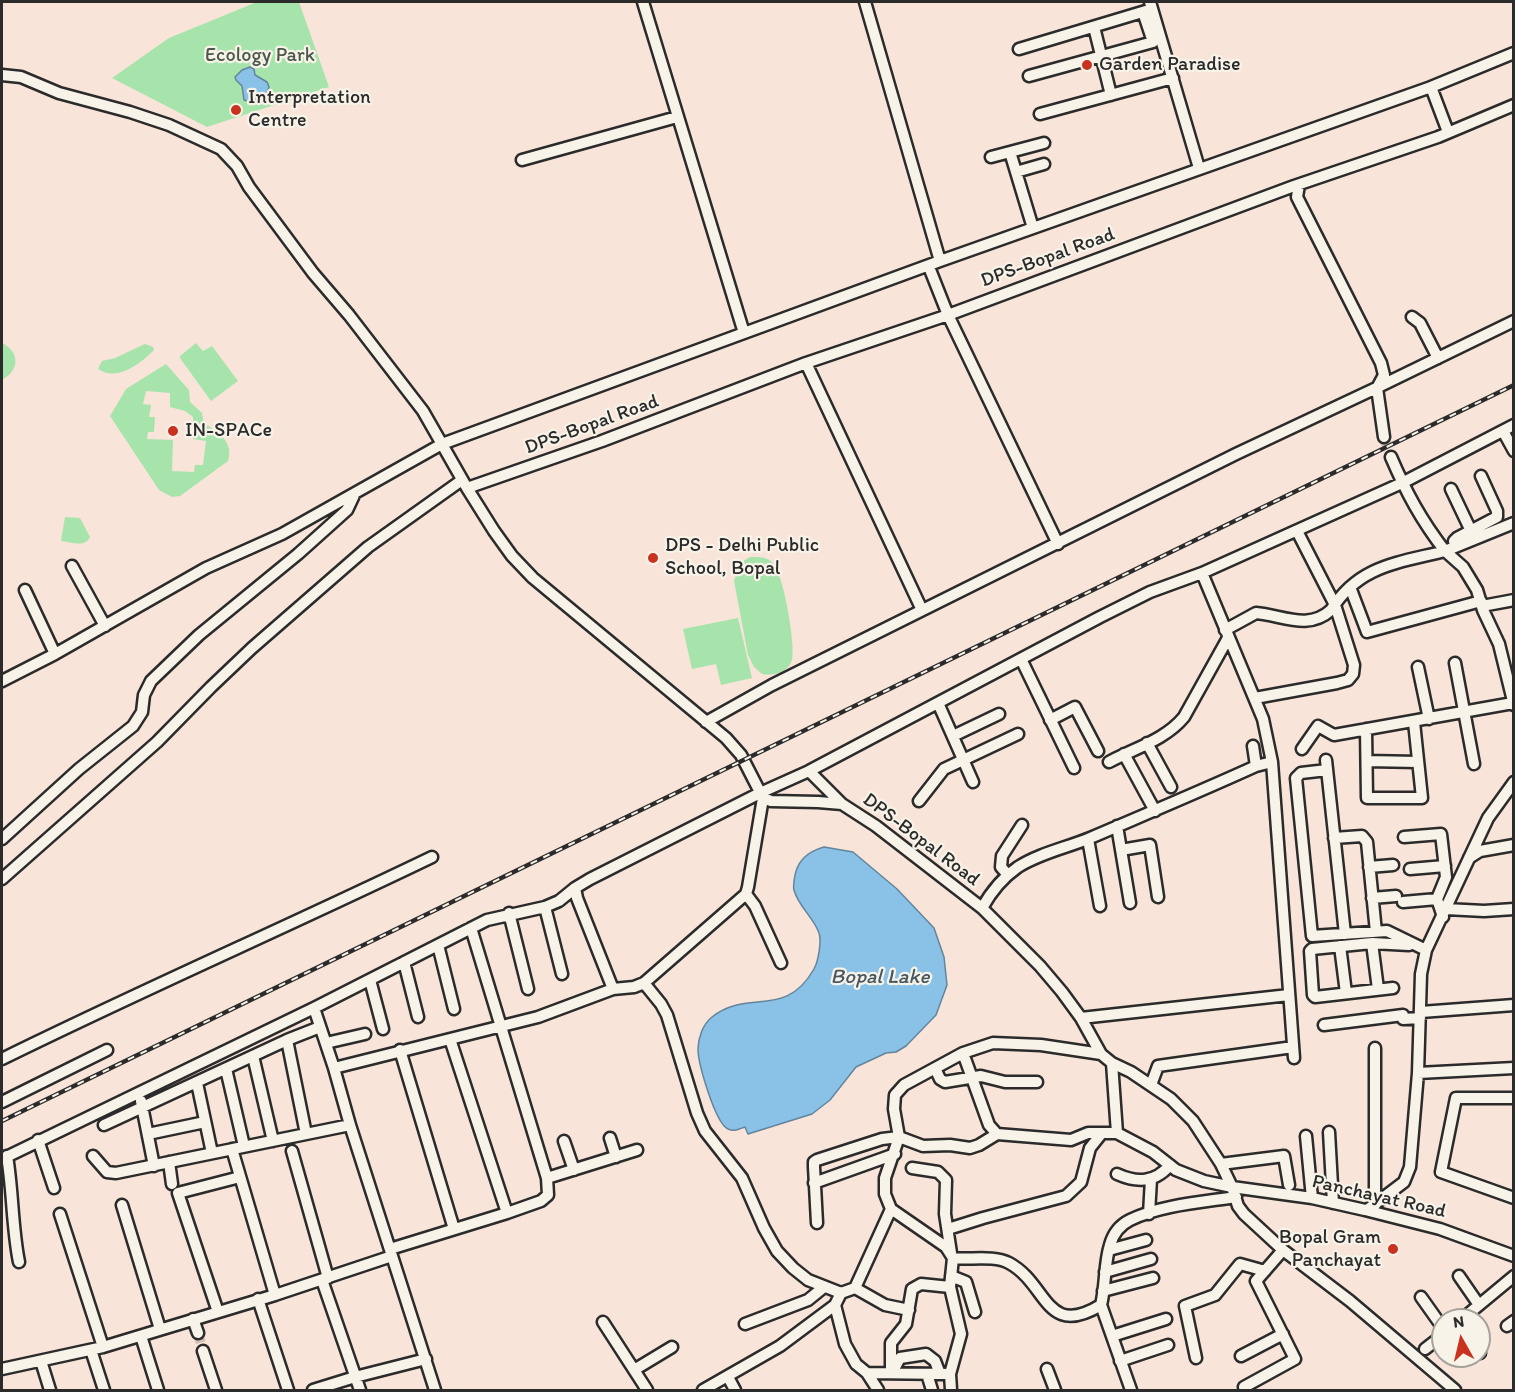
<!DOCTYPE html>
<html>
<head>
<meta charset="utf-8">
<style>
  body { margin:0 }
  #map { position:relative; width:1515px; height:1392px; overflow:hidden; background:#f8e4d8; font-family:Itim,sans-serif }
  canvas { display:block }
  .frame { position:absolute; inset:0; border:3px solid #2b2b2b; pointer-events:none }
  .north { position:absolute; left:1431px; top:1308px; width:60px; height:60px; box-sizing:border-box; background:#f7f3e8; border:2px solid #a5a39c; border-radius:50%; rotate:352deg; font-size:16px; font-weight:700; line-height:24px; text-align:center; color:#2b2b2b }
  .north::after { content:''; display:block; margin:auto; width:21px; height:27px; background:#c8321e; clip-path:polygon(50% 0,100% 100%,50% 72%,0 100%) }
</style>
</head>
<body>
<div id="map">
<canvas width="1515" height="1392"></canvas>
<div class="frame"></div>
<div class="north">N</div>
</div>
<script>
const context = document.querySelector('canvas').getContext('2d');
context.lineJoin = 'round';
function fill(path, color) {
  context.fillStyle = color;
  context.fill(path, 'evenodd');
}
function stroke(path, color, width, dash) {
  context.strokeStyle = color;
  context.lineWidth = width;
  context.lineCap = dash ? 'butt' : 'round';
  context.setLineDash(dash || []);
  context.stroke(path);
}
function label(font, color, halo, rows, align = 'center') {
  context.font = font + ' Itim,sans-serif';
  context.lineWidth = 4.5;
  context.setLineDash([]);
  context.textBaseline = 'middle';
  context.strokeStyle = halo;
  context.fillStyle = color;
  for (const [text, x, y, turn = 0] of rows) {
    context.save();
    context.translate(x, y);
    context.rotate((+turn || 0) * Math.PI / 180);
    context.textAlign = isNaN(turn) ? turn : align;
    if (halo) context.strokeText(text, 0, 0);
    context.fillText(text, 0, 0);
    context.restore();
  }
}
fill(new Path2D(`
  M257,2H299L329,87L207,127L112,78L169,38Z
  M2,343C20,352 20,370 2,380Z
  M196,343L203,351L212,346L238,381L211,401L180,358V356Z
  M145,344L153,347L154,350C140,364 117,382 98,369L102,361L115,358Z
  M166,364L189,390L190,402L202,413L204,424C219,431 234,443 228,461L180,496L172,497L159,490L110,416L126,389ZM146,391L170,393V407L185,411L193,417V439L206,441L203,465H195L194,472L172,471L173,440L147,439L148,432H154L155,417H149L151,405L143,404Z
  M65,517L80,518L90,537C85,548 71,542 61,541Z
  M750,557C758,557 765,556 772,562C783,570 796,646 792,660C788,673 773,676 762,674L754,667L748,655L734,581L740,563Z
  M738,618L752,678L721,685L716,664L692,669L683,629Z`), '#a6e4ac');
const water = new Path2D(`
  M250,67L254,69L255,75L267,82L269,87L267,93L251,102L244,100L242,86L236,80L235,77L242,70Z
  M824,847L853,852L897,889L934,928L944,957L947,985L936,1015L906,1046L896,1052L886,1053L856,1067L830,1100L812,1114L748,1134L745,1127C739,1129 734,1132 728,1129C715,1123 698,1063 698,1049C698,1038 703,1024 712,1017C748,988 785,1020 814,969C818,962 822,941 819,933C814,918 798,906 794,890C793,889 794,883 794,881C796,862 806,852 824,847Z`);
fill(water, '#89c1e7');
stroke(water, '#63859c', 1.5);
stroke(new Path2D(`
  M1384,437L1391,457
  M198,1333L203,1351`), '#cfbfb5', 10, [10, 5]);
const minor = new Path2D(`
  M643,2L744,333
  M865,2L940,261L1431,87L1448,132
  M1150,2L1199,168
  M1094,27L1111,95
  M1019,49L1149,10
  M2,75L21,77L59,93L130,112L169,125L221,149L237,166L249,187L313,273L349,315L423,411L467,488L494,531L512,556L533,578L726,738L741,755L763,798L771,801L818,802L842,804L876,826L982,908L1040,966L1062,992L1081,1018L1101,1054L1112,1063L1131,1072L1171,1099L1193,1121L1221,1164L1232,1187L1238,1206L1244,1214L1283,1250L1350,1301L1455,1390
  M1029,76L1153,42L1143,12
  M1431,87L1514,53
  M1040,114L1173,78
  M991,157L1010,152
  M522,160L677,117
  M1016,172L1044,164
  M1299,185L1297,197L1381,363L1384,375L1377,388L1384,437
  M1033,228L1010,152L1044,143
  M929,267L948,315L1058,544
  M1412,317L1420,323L1438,358
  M806,363L922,610
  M1503,431L1514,451
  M467,488L602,441L806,363L948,315L1294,186L1438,137L1514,105
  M1451,489L1471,531
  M1514,523L1445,551L1463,567L1477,590L1483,610L1499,644L1514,705
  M1455,547L1454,541L1457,538L1497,517V511L1481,476
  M72,566L105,626
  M1350,587L1367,632L1481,601
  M25,590L55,654
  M1482,606L1514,600
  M1225,630L1256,613C1282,615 1308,631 1331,610C1359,565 1398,563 1445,551C1421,520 1406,492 1391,457
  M1021,659L1074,768
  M1455,663L1474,764
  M1418,667L1429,719
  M2,681L55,654L206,568L282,534L442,444L940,261
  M1255,698L1337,683L1348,680L1353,674L1354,665L1335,605L1297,531
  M938,703L973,782
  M1050,720L1075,707L1098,751
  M706,722L772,685L1236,454L1372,390L1514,321
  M1366,729L1367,798H1422L1414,722
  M953,736L999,714
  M1147,743L1171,787
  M1253,746L1256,766
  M1302,749L1318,726L1334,735L1513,703
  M1124,754L1155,811
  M1326,760L1345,934
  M1367,761L1418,762
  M1109,762C1135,748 1165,740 1184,717L1228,638
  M1272,762L1294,1058
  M1327,770L1301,773L1296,778L1312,936L1387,931L1426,950
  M809,771L842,804
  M919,801L944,769L1018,734
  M1117,826L1130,903
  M1404,837L1441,834L1446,877L1437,899L1443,917
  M1334,838L1362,836L1367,842L1376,932
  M2,839L79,769L133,726L142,712L144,695L151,681L199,635L298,554L347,510L355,493
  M1088,839L1100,906
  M1121,850L1150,845L1158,897
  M1469,858L1480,851L1514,845
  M1369,867L1393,865
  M1410,869L1445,866
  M1008,875L1001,867L1002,856L1022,825
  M2,879L157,742L211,687L252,648L368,547L462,480
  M746,894L755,906L781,963
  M1372,898L1396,896
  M1403,902L1437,899
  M545,907L562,974
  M982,908C991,892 1002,878 1018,867C1040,853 1066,848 1090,838C1146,814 1201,791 1256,766L1272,762L1263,719L1202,573
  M1446,909L1484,911L1514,909
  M509,913L528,989
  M1372,943L1378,989
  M438,945L454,1009
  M1340,946L1346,993
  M404,962L418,1017
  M370,980L383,1029
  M644,983L661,1004L667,1015L697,1113L705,1131L742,1178L764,1228L777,1251L793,1268L808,1280L841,1293
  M1393,988L1315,997L1313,995L1310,951L1312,949L1372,943L1409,945
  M613,989L577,898L575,888L590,879L760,793L809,771L1100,617L1150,592L1202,573L1402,483L1514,425
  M314,1008L334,1068
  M1421,1012L1514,1005
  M1081,1018L1289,995
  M1324,1025L1403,1015V1019L1420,1018
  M450,1039L507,1213
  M287,1040L306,1134
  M326,1043L365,1034
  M400,1050L454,1229
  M963,1053L989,1125L997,1134L1071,1140L1088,1133H1117
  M253,1056L273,1141
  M2,1059C144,989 289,926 432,857
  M1112,1063L1117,1133L1153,1152L1176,1170L1204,1181L1232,1187L1312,1198L1365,1210L1440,1229L1514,1256
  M935,1068L940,1079L945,1082L981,1076L1005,1082H1037
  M226,1069L244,1146
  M1418,1073L1514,1068
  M197,1083L212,1153
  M1151,1085L1158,1066L1293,1047
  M1514,1098H1456L1441,1172L1514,1198
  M141,1101L154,1166
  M2,1102L107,1050
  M104,1125L287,1040L320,1027
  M1329,1132L1333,1203
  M148,1134L205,1122
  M1306,1136L1312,1198
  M610,1138L616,1157
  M38,1140L54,1188
  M564,1141L574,1170
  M232,1149L275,1295
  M292,1151L328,1278
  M7,1156C13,1192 12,1227 19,1262
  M93,1156L107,1172L116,1173L350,1125
  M2,1159L314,1008L487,920L545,907L559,901L575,888
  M169,1162L172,1184
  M1221,1164L1284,1156L1289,1185
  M912,1168L938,1172L946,1180L945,1214L951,1253
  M1117,1174C1137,1183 1155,1183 1170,1165
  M547,1178L637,1150
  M814,1183L895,1154
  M122,1205L160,1329
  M1375,1205V1048
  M891,1209L946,1247L953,1258L950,1287L961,1334L950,1374L951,1390
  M1367,1210L1404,1182L1410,1167L1418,1073L1421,974L1426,950L1488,818L1514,782
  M60,1214L103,1347
  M1149,1214L1151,1179
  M817,1223L814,1167V1162L817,1160L882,1139L899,1137L923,1146L950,1145L970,1148L979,1145L997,1134
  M948,1229L983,1218L1066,1196L1081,1182L1090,1148L1102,1133
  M390,1249L507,1213L541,1201L548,1195L547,1178L471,928
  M1109,1250L1146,1240
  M953,1258C970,1260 994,1255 1009,1263C1048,1284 1045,1339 1101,1305C1106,1285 1104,1264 1110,1245C1113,1234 1120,1225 1130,1220C1160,1205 1203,1202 1236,1197
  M1105,1272L1151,1259
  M951,1276L966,1282L975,1312
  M1459,1276L1479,1305
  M322,1280L360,1390
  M855,1288L885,1305L909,1310
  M1103,1291L1153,1278
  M1421,1297L1443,1328
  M258,1299L288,1390
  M835,1305L845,1344L856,1364L867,1373L950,1374
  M1101,1305L1131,1390
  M218,1312L178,1193L240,1177
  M193,1319L198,1333
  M1461,1320L1514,1276
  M603,1322L647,1390
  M745,1324L808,1300L824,1287
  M1507,1326L1514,1321
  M141,1336L158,1390
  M1112,1336L1166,1319
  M1425,1349L1443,1335
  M91,1350L104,1390
  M203,1351L216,1390
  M1479,1352L1480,1353
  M1241,1356L1283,1334
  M1196,1358L1185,1306L1215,1295L1240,1264L1265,1271
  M41,1361L50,1390
  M1120,1361L1168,1345
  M2,1369L103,1347L275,1295L392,1256
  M1047,1369L1055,1390
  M634,1370L672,1347
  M867,1373L878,1390
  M891,1373V1343L906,1324L912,1289L921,1284L950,1287
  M892,1373L900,1358L926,1354L935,1361L940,1374
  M927,1374L932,1390
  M728,1377L735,1390
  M1244,1387L1295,1359L1256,1281L1283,1250
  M313,1390L355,1377L426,1359
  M435,1390L350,1125L334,1068L538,1017L613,989L634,987L644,983L746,894L748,887L763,798
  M703,1390L780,1346L835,1305L841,1293L855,1288L891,1209L885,1194V1178L899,1137L894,1109L895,1095L904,1085L963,1053L993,1043L1041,1045L1101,1054`);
stroke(minor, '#2b2b2b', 15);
stroke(minor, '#f7f3e8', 10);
const rail = new Path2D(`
  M2,1121L1514,385`);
stroke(rail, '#2b2b2b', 4.5);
stroke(rail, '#f7f3e8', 2, [7]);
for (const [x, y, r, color] of [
  [1087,65,6,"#c8321e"],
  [236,110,6,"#c8321e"],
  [173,431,6,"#c8321e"],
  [653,558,6,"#c8321e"],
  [1393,1249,6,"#c8321e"]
]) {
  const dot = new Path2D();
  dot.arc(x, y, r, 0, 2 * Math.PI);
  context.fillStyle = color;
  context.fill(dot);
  stroke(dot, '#f7f3e8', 2);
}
label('20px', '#4a594b', '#f7f3e8', [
  ["Ecology Park",260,56]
]);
label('20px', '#2b2b2b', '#f7f3e8', [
  ["Garden Paradise",1099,65],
  ["Interpretation",248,98],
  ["Centre",248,121],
  ["IN-SPACe",185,431],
  ["DPS - Delhi Public",665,546],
  ["School, Bopal",665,569],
  ["Bopal Gram",1381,1238,"right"],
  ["Panchayat",1381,1261,"right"]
], 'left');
label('20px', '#2b2b2b', '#f7f3e8', [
  ["DPS-Bopal Road",1048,258,-20],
  ["DPS-Bopal Road",592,425,-20],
  ["DPS-Bopal Road",921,840,37],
  ["Panchayat Road",1379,1197,13]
]);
label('italic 21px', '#475863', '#f7f3e8', [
  ["Bopal Lake",880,978]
]);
</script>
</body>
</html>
